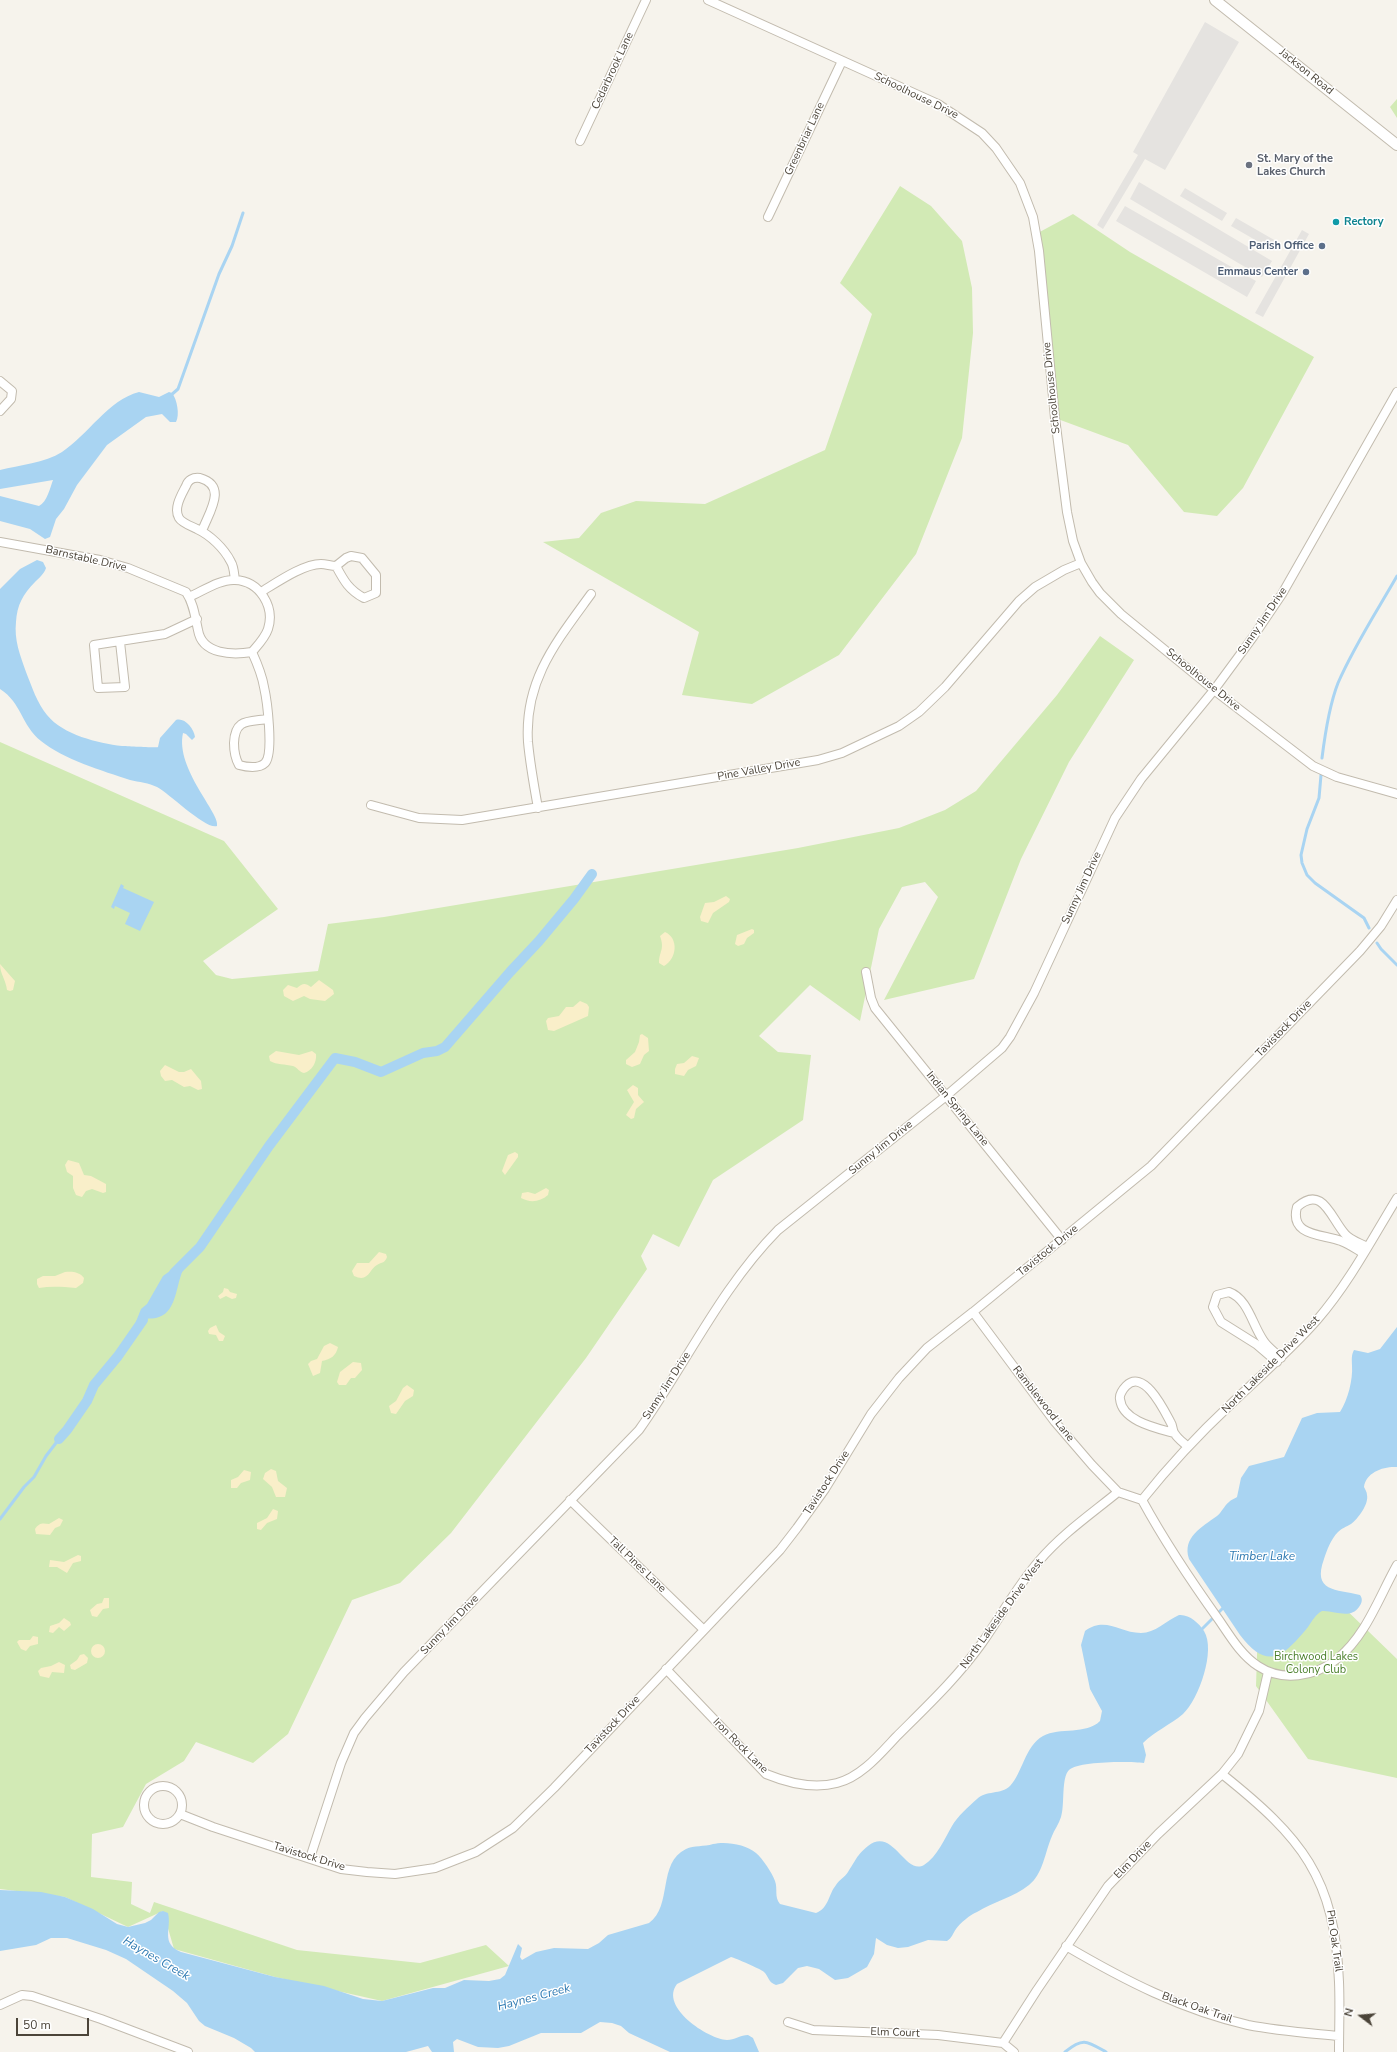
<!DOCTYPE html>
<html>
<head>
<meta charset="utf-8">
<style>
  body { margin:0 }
  #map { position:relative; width:1397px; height:2052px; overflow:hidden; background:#f6f3ec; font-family:"Nunito Sans",sans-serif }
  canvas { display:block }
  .north { position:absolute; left:1341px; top:1996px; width:40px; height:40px; -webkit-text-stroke:3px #fff; paint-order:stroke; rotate:286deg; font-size:11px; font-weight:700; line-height:16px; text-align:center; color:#4b4439 }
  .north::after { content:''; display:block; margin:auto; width:14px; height:18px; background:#4b4439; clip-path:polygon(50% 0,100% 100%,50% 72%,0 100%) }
  .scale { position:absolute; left:16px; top:2018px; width:73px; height:18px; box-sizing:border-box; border:2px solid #4b4439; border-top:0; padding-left:5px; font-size:12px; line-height:14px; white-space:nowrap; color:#4b4439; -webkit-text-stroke:3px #fff; paint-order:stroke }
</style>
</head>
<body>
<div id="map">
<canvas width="1397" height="2052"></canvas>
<div class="north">N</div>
<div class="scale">50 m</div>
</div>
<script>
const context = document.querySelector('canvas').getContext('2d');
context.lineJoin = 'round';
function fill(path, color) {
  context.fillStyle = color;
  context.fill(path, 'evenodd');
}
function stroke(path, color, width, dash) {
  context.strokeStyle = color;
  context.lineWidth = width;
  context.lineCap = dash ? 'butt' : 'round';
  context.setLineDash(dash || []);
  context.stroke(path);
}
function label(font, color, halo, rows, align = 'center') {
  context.font = font + ' "Nunito Sans",sans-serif';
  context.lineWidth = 3;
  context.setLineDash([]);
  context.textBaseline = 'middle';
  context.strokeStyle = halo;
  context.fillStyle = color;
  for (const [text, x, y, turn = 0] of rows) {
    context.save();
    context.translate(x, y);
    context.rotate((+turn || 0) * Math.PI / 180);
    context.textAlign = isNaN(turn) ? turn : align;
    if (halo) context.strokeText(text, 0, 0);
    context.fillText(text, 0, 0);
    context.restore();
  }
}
fill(new Path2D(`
  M1397,99V118L1390,107Z
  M900,186L931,206L962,241L972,288L973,333L962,438L916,554L839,655L752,704L682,695L699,632L543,542L579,538L601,513L636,501L705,504L825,450L872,314L840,283Z
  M1073,214L1130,252L1314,357L1243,488L1217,516L1184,512L1128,445L1055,418L1036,234Z
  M1100,636L1134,660L1069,762L1021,859L974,979L884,1000L938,897L925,882L902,887L879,929L860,1021L810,985L759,1036L778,1052L811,1055L803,1120L713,1180L679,1247L653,1234L641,1256L647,1269L586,1358L451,1533L400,1583L352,1600L288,1734L253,1763L196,1742L184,1761L146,1784L123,1827L92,1834L91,1877L132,1882L131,1904L150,1913L154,1902L297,1950L420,1963L486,1945L509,1966L382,2001L275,1977L174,1949L163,1911L128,1927L65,1897L0,1889V742L224,841L278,909L203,961L216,975L232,979L318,971L328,924L384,917L798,848L899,828L945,810L976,791L1057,695Z
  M1306,1571L1397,1659V1778L1308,1759L1256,1686L1258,1626Z`), '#d2eab5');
fill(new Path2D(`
  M726,896L730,899L729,902L713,913L708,923L701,921L700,917L705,903L714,902Z
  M752,929L754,930V933L747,938L744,944L738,946L735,944L737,935Z
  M665,932C679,938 677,959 664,966L659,963C659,951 665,950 660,936Z
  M0,964L15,981L13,990L10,991L7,990C6,980 0,974 0,964Z
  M319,980L333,990L334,994L325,1001L310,999L304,996L293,1001L284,996L283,990L288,985L297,988C303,983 305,983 311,987Z
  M580,1001L587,1004L589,1007L588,1016L554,1031L548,1030L546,1021L548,1018L559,1016L566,1007H573Z
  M642,1034L648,1038L649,1051L644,1055L640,1064L632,1067L626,1064V1060L635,1052L639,1042L640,1035Z
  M276,1051L299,1055L312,1051L316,1054C317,1062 312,1071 304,1073C299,1072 298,1068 293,1066C285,1064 277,1065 270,1061L269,1056Z
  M692,1056L699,1058L696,1066L688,1070L684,1076L675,1074V1069L677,1064L684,1063Z
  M165,1065L179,1072H184L191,1069L201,1081L202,1089L198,1090L190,1086L184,1087L172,1080L165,1081L161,1076L160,1071Z
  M633,1085L638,1088V1095L644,1102L636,1109L634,1118L631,1119L626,1115L634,1102L627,1090Z
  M515,1152L518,1154V1157L505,1175L502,1171L508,1155Z
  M68,1160L79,1163L84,1175L91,1176L106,1184V1192L103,1193L92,1189L86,1191L82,1197L76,1195L73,1188V1176L67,1172L65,1165Z
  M546,1188L549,1190L548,1195C540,1202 530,1203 521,1198L522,1193L528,1192L535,1194Z
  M379,1252L386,1254L387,1257C385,1263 382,1262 377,1265C369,1269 369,1283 354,1276L352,1271L357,1263H369Z
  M65,1272C72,1271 80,1272 84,1278L83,1283L76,1288C63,1287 51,1286 39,1288L37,1284V1279L43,1276H55Z
  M224,1288L228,1289L230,1292L237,1294L236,1298L232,1299L226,1296L220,1299L218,1296L223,1292Z
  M216,1325L219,1332L225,1336L223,1341H219L216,1335L209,1334L208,1331L210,1328Z
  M330,1343L338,1347C336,1356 331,1359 322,1361L320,1373L313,1376L308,1364L311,1361L317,1359L324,1346Z
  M353,1362L361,1363L362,1370L355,1378H351L346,1385H339L337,1382L340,1372Z
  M407,1385L414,1390L413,1396L405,1401L396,1414L391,1413L389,1406L396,1401L403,1388Z
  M271,1469L276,1471L278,1481L287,1488L285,1497H276L272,1487L263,1479L265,1473Z
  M244,1470L251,1472L250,1480L241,1483L237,1488H231V1480L238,1477Z
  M273,1509L278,1511L277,1519L267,1523L261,1530L257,1529V1523L267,1518Z
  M59,1518L63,1520L60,1526L55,1528L50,1535L36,1534L35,1529C39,1523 42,1523 49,1524Z
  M78,1555L81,1556V1561L73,1563L67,1573L57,1567H49L50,1560L64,1562Z
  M104,1598H109V1608L103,1609L97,1617L92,1616L90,1610L97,1604L102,1603Z
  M64,1618L70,1622L71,1625L64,1631L59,1627L53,1633L49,1632L50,1626L59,1623Z
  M33,1636L38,1637V1644L30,1646L26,1651L21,1649L17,1642L19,1640H30Z
  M91 1651a7 7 0 1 1 14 0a7 7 0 1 1-14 0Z
  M84,1654L88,1658L87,1663L75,1670L71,1669L70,1665L77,1660L80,1655Z
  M59,1662L65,1665L64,1673L52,1672L49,1678L40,1676L38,1671L41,1668L51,1666Z`), '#f9efc9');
fill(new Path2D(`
  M1205,22L1239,42L1165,170L1145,159L1103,229L1097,225L1138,155L1133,152Z
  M1139,182L1272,261L1262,277L1130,199Z
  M1185,188L1227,213L1222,221L1180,196Z
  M1125,206L1256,281L1247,297L1116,221Z
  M1236,218L1276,241L1271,249L1231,226Z
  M1302,230L1309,234L1263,317L1255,313Z`), '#e5e3e0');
fill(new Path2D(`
  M139,392L159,397L169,392L172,393C177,399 180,415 176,422H170L162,414L146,417L107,445L77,485L64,509L56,519L50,537L45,539L30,529L0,521V496L39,506C47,502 50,488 53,480L0,489V470C19,465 45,463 62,452C88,435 108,400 139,392Z
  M37,560L43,562L46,568C44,574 39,578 35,582C23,594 17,605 16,622C14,640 20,655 26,672C32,687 37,703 47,715C63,735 98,743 122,746C127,746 156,748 158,747L160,738L176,720C184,717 194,728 195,737L192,740L186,734L183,733C175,769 221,814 217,826C206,830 170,794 157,787C149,783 139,782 130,780C103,771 63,759 41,741C21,725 22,703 0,689V589L20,569Z
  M121,884L124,886L123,888L154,902L140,931L125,924L130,913L115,906L114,909L111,907Z
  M181,1263L185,1266C176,1280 178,1311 159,1317C155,1319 150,1318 146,1319L138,1332L133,1329L141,1309L147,1304L163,1276Z
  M1397,1327V1467C1384,1466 1366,1472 1364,1487C1365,1489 1367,1492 1367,1495C1369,1504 1358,1519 1351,1524C1346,1527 1342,1528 1338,1532C1331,1539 1327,1550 1324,1559C1312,1592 1336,1589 1360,1595C1363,1599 1362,1603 1359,1607C1350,1620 1334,1610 1322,1611C1316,1614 1312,1621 1308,1627C1284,1656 1268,1672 1240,1635L1189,1559C1182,1537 1202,1527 1217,1516C1222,1512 1224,1506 1229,1502C1232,1499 1234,1499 1237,1497L1241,1478L1249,1466L1284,1457L1302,1418L1317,1413L1340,1412C1348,1400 1353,1379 1352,1366C1352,1359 1351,1356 1354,1350L1368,1353L1380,1349Z
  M1179,1615C1189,1614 1199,1623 1204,1631C1216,1650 1199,1699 1183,1714C1170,1725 1155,1731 1143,1743L1146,1755L1144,1763C1130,1761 1078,1761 1069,1770C1061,1778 1065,1805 1061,1817C1059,1824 1054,1830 1052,1836C1045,1852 1043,1874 1029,1885C1014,1897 993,1902 977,1912C970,1915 960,1923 956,1929C953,1933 952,1938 947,1941L928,1940L908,1947L898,1948L887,1945L876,1938L874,1954L867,1967L848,1978L835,1980L819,1969L807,1966L798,1968L783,1983L776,1985C768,1982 769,1977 764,1972C761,1969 735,1958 731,1957L677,1984C659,2007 708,2039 727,2040C734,2040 741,2035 748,2035L753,2038L759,2052H670L629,2033L621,2026L612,2023L600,2022L581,2033H541L509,2046L498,2048L478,2047L457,2039L453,2042L454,2052H432L428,2046L406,2052H255L251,2048L234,2038L205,2026L199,2021L187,2003L173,1991L126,1959L106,1950L67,1938H51L36,1945L0,1951V1890L41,1892L65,1897L93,1909L117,1924L128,1927L145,1923L151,1920L159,1912L163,1911L168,1913C172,1929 160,1943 181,1952L275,1977L324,1986L363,1999L382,2001L433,1988H445L464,1980L489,1981L500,1979L505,1975L518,1944L522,1948L520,1957L522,1960L536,1952L554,1948L588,1949L599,1943L608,1935L649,1923C673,1906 657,1863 686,1849C694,1845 704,1847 713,1844C725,1841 746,1844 756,1853C763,1859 772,1873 775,1881C778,1889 774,1897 780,1904L816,1913C829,1908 828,1895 836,1885C839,1880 845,1877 848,1872C856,1860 856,1856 868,1846C893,1826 905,1876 924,1865C937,1857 945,1838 952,1826C957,1817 969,1806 977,1799C986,1790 1001,1795 1010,1786C1022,1774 1025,1746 1043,1736C1060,1727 1086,1735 1100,1721L1102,1711L1090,1689L1081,1645L1085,1631C1106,1616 1119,1633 1141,1633C1155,1633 1166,1621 1179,1615Z`), '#a9d4f2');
stroke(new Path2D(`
  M170,396L178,389L219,274L232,246L243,213
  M1322,758C1325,734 1329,706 1338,683C1354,646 1377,611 1397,576
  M1321,775L1319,798L1307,829L1301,855L1302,863L1307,875L1315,883L1364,918L1369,928
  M1377,943L1381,949L1397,965
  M0,1519L24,1487L34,1477L46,1456L59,1439
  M1200,1631L1224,1607
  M1065,2052C1083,2037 1087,2041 1106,2052`), '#a9d4f2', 3);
stroke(new Path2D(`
  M174,1273L200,1247L269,1146L335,1058L355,1062L381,1072L423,1053L437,1051L445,1047L510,972L539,941L574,899L592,874
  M59,1439L67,1430L87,1401L94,1385L118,1356L143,1320`), '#a9d4f2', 10);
const minor = new Path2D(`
  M708,0L938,104L982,133L996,148L1020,183L1033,217L1039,251L1055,418L1067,512L1073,541L1081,563L1092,582L1100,593L1121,614L1214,690L1313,766L1337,777L1397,794
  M580,141L646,0
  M768,217L842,61
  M0,381L12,391L11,399L0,411
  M202,531C209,512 228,486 200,478C193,477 188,480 186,486C182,494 173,508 179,518C182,523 191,526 197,529C210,535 224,548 231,562C234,567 234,574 235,580
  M0,542L100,560L128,568L186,592C194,604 195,617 198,630C202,655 233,655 252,652
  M351,556L362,558L376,575V593L364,598C349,590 344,581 336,566L346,558Z
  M261,592C276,583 303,564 321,564C326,564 331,566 336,566
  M189,597C203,591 220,579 235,580C260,581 275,607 268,629C265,638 258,645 252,652C257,663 262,675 264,687C267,700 274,754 265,763C259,769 246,767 239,765C235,758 234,752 234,743C235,719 247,722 268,719
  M120,642L125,687L98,688L94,645L165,634L197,619
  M371,805L419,818L462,820L818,760L842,753L899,726L919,712L945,687L1019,601L1035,587L1064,570L1081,563
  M538,808C534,786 530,764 528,742C524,680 557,641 591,594
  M866,972L871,998L875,1008L1062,1240
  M1363,1253C1356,1249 1349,1244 1341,1241C1324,1234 1289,1237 1297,1207C1323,1184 1331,1219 1345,1234C1350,1240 1360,1243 1367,1247
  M973,1312L1055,1422L1092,1465L1118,1492L1142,1500
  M1277,1362L1256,1344L1221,1322L1213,1307L1217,1295L1229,1292C1248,1299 1252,1324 1263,1340C1267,1347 1275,1352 1281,1358
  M1174,1433C1156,1428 1122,1421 1120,1399C1119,1395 1123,1389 1126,1386C1144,1368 1164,1410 1171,1423C1173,1426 1172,1431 1175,1434C1178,1439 1184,1443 1188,1447
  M570,1500L703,1629
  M1142,1500C1165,1542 1191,1581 1219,1620C1230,1636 1241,1655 1258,1666C1282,1682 1315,1677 1337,1659C1366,1636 1379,1597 1397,1565
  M1142,1500C1169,1466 1199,1434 1231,1404C1260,1376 1291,1350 1317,1320C1349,1283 1372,1239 1397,1198
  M666,1669L766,1774C788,1783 814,1789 837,1783C861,1777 880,1754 896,1737C926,1707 957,1678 982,1643C1001,1616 1017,1586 1039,1561C1062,1534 1091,1514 1118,1492
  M1222,1774C1302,1838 1335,1877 1339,1982C1340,2005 1339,2029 1339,2052
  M144 1805a19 19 0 1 1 38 0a19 19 0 1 1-38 0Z
  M180,1814L213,1827L341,1869L367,1872L395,1874L435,1868L476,1852L513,1828L554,1788L780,1550L797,1528L825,1489L871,1414L899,1378L927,1348L973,1312L1151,1166L1360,951L1381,926L1397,900
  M310,1858L341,1763L354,1733L365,1718L404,1672L639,1430C686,1364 720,1289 778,1230L946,1096L1002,1048L1010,1037L1034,993L1115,818L1141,779L1214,690L1253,637L1282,594L1397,392
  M1066,1946C1124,1980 1182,2010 1248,2025C1278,2031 1309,2033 1339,2036
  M0,2005L22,1995L32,1996L101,2019L188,2052
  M788,2022L813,2030L938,2035L1003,2043
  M1014,2052L1003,2043L1037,1990L1108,1886L1158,1834L1222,1774L1238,1754L1259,1711L1268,1672`);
const tertiary = new Path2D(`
  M1215,0L1397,145`);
stroke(minor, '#c2bbae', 10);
stroke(tertiary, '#c2bbae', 12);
stroke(minor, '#fff', 8);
stroke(tertiary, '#fff', 10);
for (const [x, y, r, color] of [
  [1249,165,4,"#6b7280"],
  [1336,222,4,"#0f9aa8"],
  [1322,246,4,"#5c6f8a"],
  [1306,272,4,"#5c6f8a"]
]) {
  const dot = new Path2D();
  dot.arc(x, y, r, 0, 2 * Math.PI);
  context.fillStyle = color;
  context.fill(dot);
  stroke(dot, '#fff', 1.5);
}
label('11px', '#4b4439', '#fff', [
  ["Cedarbrook Lane",613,71,-65],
  ["Jackson Road",1306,72,39],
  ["Schoolhouse Drive",916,96,26],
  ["Greenbriar Lane",805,139,-65],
  ["Schoolhouse Drive",1052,388,-96],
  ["Barnstable Drive",86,559,13],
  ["Sunny Jim Drive",1263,621,-56],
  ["Schoolhouse Drive",1203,680,39],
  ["Pine Valley Drive",759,770,-10],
  ["Sunny Jim Drive",1082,888,-65],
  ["Tavistock Drive",1284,1029,-46],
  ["Indian Spring Lane",957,1109,51],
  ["Sunny Jim Drive",881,1148,-39],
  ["Tavistock Drive",1048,1251,-39],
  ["North Lakeside Drive West",1271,1365,-45],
  ["Sunny Jim Drive",667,1386,-57],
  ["Ramblewood Lane",1043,1404,52],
  ["Tavistock Drive",827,1483,-57],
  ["Tall Pines Lane",637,1565,44],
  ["North Lakeside Drive West",1002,1614,-54],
  ["Sunny Jim Drive",450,1625,-46],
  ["Tavistock Drive",613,1725,-47],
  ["Iron Rock Lane",740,1746,45],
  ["Tavistock Drive",309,1857,17],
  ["Elm Drive",1133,1860,-46],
  ["Pin Oak Trail",1334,1941,82],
  ["Black Oak Trail",1197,2008,19],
  ["Elm Court",895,2033,2]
]);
label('bold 11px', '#5b616d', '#fff', [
  ["St. Mary of the",1257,159],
  ["Lakes Church",1257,172]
], 'left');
label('bold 11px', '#0d838f', '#fff', [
  ["Rectory",1344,222]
], 'left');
label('bold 11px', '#4e5e75', '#fff', [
  ["Parish Office",1314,246],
  ["Emmaus Center",1298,272]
], 'right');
label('11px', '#4a7f2a', '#fff', [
  ["Birchwood Lakes",1316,1657],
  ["Colony Club",1316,1670]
]);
label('italic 12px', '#2e7ab2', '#fff', [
  ["Timber Lake",1262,1557],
  ["Haynes Creek",156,1959,30],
  ["Haynes Creek",534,1998,-15]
]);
</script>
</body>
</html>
